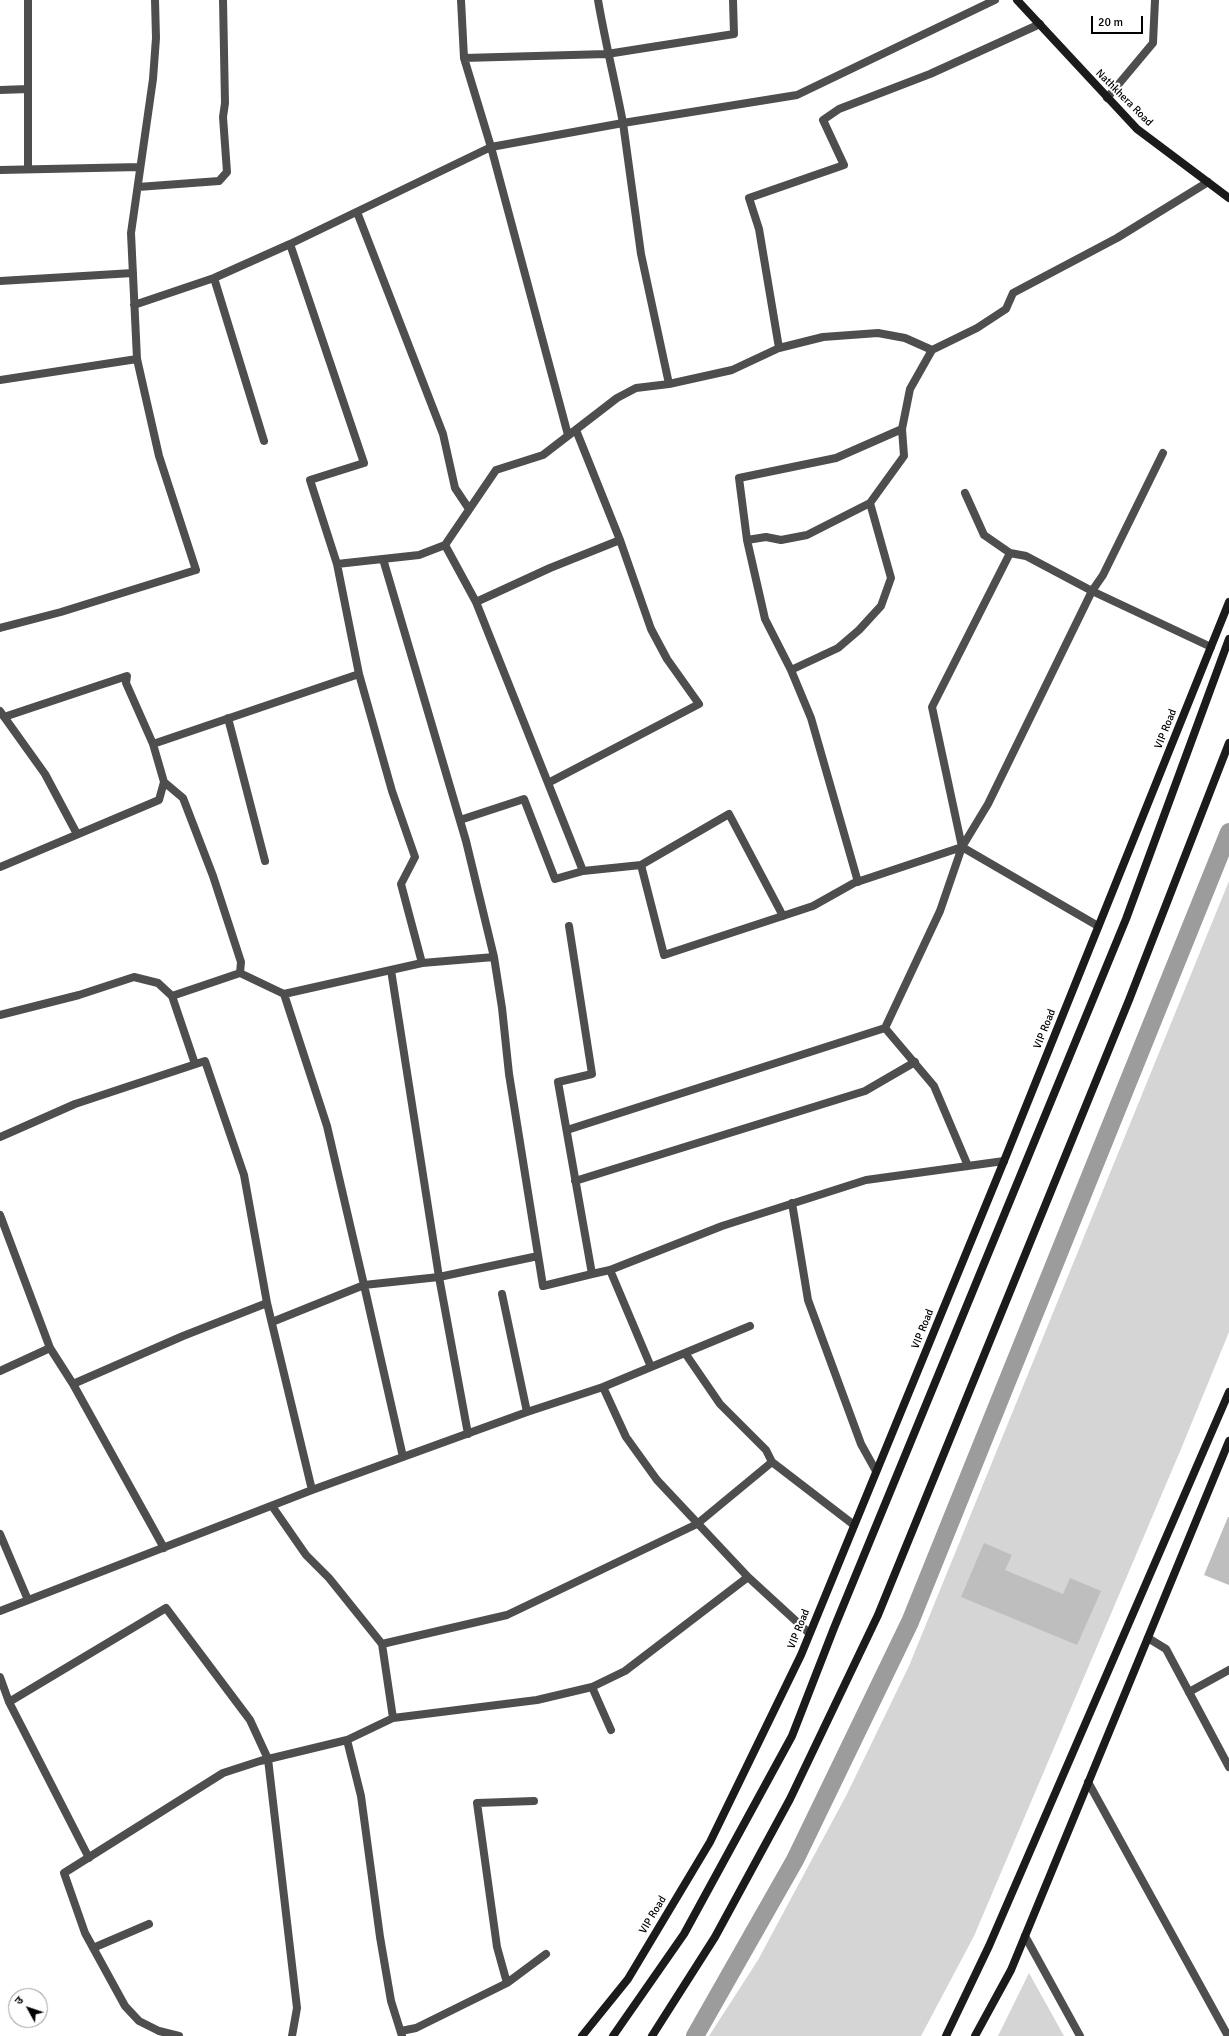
<!DOCTYPE html>
<html>
<head>
<meta charset="utf-8">
<style>
  body { margin:0 }
  #map { position:relative; width:1229px; height:2036px; overflow:hidden; background:#fff; font-family:Signika,"Noto Sans Devanagari",sans-serif }
  canvas { display:block }
  .north { position:absolute; left:8px; top:1988px; width:40px; height:40px; box-sizing:border-box; background:#fff; border:1px solid #999; border-radius:50%; rotate:310deg; font-size:11px; font-weight:700; line-height:16px; text-align:center; color:#000 }
  .north::after { content:''; display:block; margin:auto; width:14px; height:18px; background:#000; clip-path:polygon(50% 0,100% 100%,50% 72%,0 100%) }
  .scale { position:absolute; left:1091px; top:16px; width:52px; height:18px; box-sizing:border-box; border:2px solid #000; border-top:0; padding-left:5px; font-size:12px; line-height:14px; white-space:nowrap; color:#000; -webkit-text-stroke:3px #fff; paint-order:stroke }
</style>
</head>
<body>
<div id="map">
<canvas width="1229" height="2036"></canvas>
<div class="north">उ</div>
<div class="scale">20 m</div>
</div>
<script>
const context = document.querySelector('canvas').getContext('2d');
context.lineJoin = 'round';
function fill(path, color) {
  context.fillStyle = color;
  context.fill(path, 'evenodd');
}
function stroke(path, color, width, dash) {
  context.strokeStyle = color;
  context.lineWidth = width;
  context.lineCap = dash ? 'butt' : 'round';
  context.setLineDash(dash || []);
  context.stroke(path);
}
function label(font, color, halo, rows, align = 'center') {
  context.font = font + ' Signika,sans-serif';
  context.lineWidth = 4;
  context.setLineDash([]);
  context.textBaseline = 'middle';
  context.strokeStyle = halo;
  context.fillStyle = color;
  for (const [text, x, y, turn = 0] of rows) {
    context.save();
    context.translate(x, y);
    context.rotate((+turn || 0) * Math.PI / 180);
    context.textAlign = isNaN(turn) ? turn : align;
    if (halo) context.strokeText(text, 0, 0);
    context.fillText(text, 0, 0);
    context.restore();
  }
}
fill(new Path2D(`
  M1229,881V1332L1181,1449L974,1936L921,2036H709L758,1960L847,1794L909,1666Z
  M1029,1973L1064,2036H998Z`), '#d5d5d5');
stroke(new Path2D(`
  M695,2036L795,1860L910,1622L1229,832`), '#9c9c9c', 18);
fill(new Path2D(`
  M1228,1517H1229V1585L1204,1575Z
  M984,1543L1012,1555L1005,1570L1063,1594L1070,1578L1101,1591L1077,1645L961,1597Z`), '#bebebe');
stroke(new Path2D(`
  M1189,1692L1229,1670`), '#4e4e4e', 8);
stroke(new Path2D(`
  M28,0V169
  M461,0L464,58L491,147L568,435
  M464,58L607,54L734,34L733,0
  M0,90L28,89
  M1107,98L1153,43L1155,0
  M0,170L140,167
  M138,187L219,181L227,172L223,117L225,103L223,0
  M357,212L443,434L455,488L469,509
  M214,278L264,441
  M0,281L133,273
  M134,305L214,278L290,244
  M779,348L823,337L878,333L905,338L932,350L977,328L1006,309L1013,293L1117,238L1208,182
  M0,380L137,359
  M669,384L641,254L623,123L797,95L995,0
  M965,493L984,535L1010,553L1026,556L1092,591L1211,647
  M747,540L766,537L781,540L807,535L870,503L904,456L902,429L910,389L932,350
  M445,545L476,602L550,568L620,540L576,430
  M383,559L466,841L494,957L422,963
  M337,564L310,480L364,463L290,244L491,147L623,123C615,81 605,41 598,0
  M476,602L583,871L641,865L729,814L783,916
  M0,628L61,612L196,570L159,456L137,359L131,233L153,79L156,38L155,0
  M791,670L838,648L859,630L881,606L891,578L870,503
  M0,711L45,774L77,834
  M4,717L127,676L126,683L153,744
  M228,718L265,861
  M164,782L183,798L213,876L241,962L240,973L172,996L195,1064
  M548,783L699,704L667,659L651,629L620,540
  M460,820L524,799L555,879L583,871
  M962,847L932,707L1010,553
  M641,865L664,955L813,906L854,883L962,847L1098,926
  M0,867L159,800L164,782L153,744L359,674L337,564L419,555L445,545L496,470L543,455L617,398L636,388L669,384L732,370L779,348L759,229L749,198L844,165L823,120L839,109L930,74L1040,24
  M858,882L811,718L791,670L765,619L747,540L739,478L836,458L902,429
  M569,926L592,1074L558,1082L592,1274L610,1270
  M494,957L502,1008L509,1074L543,1286L592,1274
  M391,970L439,1277L468,1434
  M240,973L284,994
  M0,1015L79,995L134,977L158,983L172,996
  M885,1028L934,1086L968,1166
  M567,1130L885,1028L940,911L962,847L988,804L1092,591L1103,575L1163,453
  M0,1137L75,1104L205,1061L244,1175L267,1303L312,1490
  M575,1181L865,1091L915,1062
  M792,1203L808,1300L861,1444L876,1471
  M0,1215L50,1348
  M502,1294L527,1412
  M272,1322L364,1285L327,1126L284,994L422,963L401,884L415,857L392,791L359,674
  M685,1353L720,1404L766,1450L772,1462L854,1525
  M651,1367L750,1326
  M0,1371L50,1348L73,1384L164,1548
  M73,1384L183,1336L267,1303
  M603,1387L626,1437L657,1480L748,1577L809,1633
  M403,1457L364,1285L439,1277L538,1256
  M272,1506L306,1555L329,1578L382,1644
  M0,1534L28,1600
  M0,1611L312,1490L527,1412L603,1387L651,1367L610,1270L722,1226L866,1180L1004,1161
  M1148,1638L1166,1649L1229,1767
  M0,1677L9,1702L89,1858
  M592,1687L611,1730
  M9,1702L166,1608L250,1720L268,1759L297,2008L292,2036
  M393,1718L382,1644L507,1615L697,1524L772,1462
  M347,1740L393,1718L537,1700L592,1687L625,1671L748,1577
  M1088,1782L1228,2036
  M1025,1936L1080,2036
  M93,1948L149,1924
  M507,1983L497,1947L477,1803L534,1801
  M401,2031L416,2028L507,1983L546,1954
  M179,2036L159,2031L139,2021L125,2006L85,1933L64,1873L223,1773L260,1761L347,1740L361,1796L380,1937L391,2001L402,2036`), '#4e4e4e', 8);
stroke(new Path2D(`
  M1017,0L1137,129L1229,198
  M582,2036L628,1979L710,1842L801,1655L1004,1161L1229,602
  M613,2036L684,1934L792,1736L834,1628L1126,919L1229,639
  M652,2036L715,1937L790,1799L878,1615L1129,1000L1229,743
  M946,2036L989,1946L1229,1392
  M975,2036L1011,1970L1229,1441`), '#1b1b1b', 8);
label('11px', '#000', '#fff', [
  ["Nathkhera Road",1124,98,45],
  ["VIP Road",1166,729,-68],
  ["VIP Road",1045,1029,-68],
  ["VIP Road",923,1329,-68],
  ["VIP Road",799,1629,-68],
  ["VIP Road",653,1915,-59]
]);
</script>
</body>
</html>
